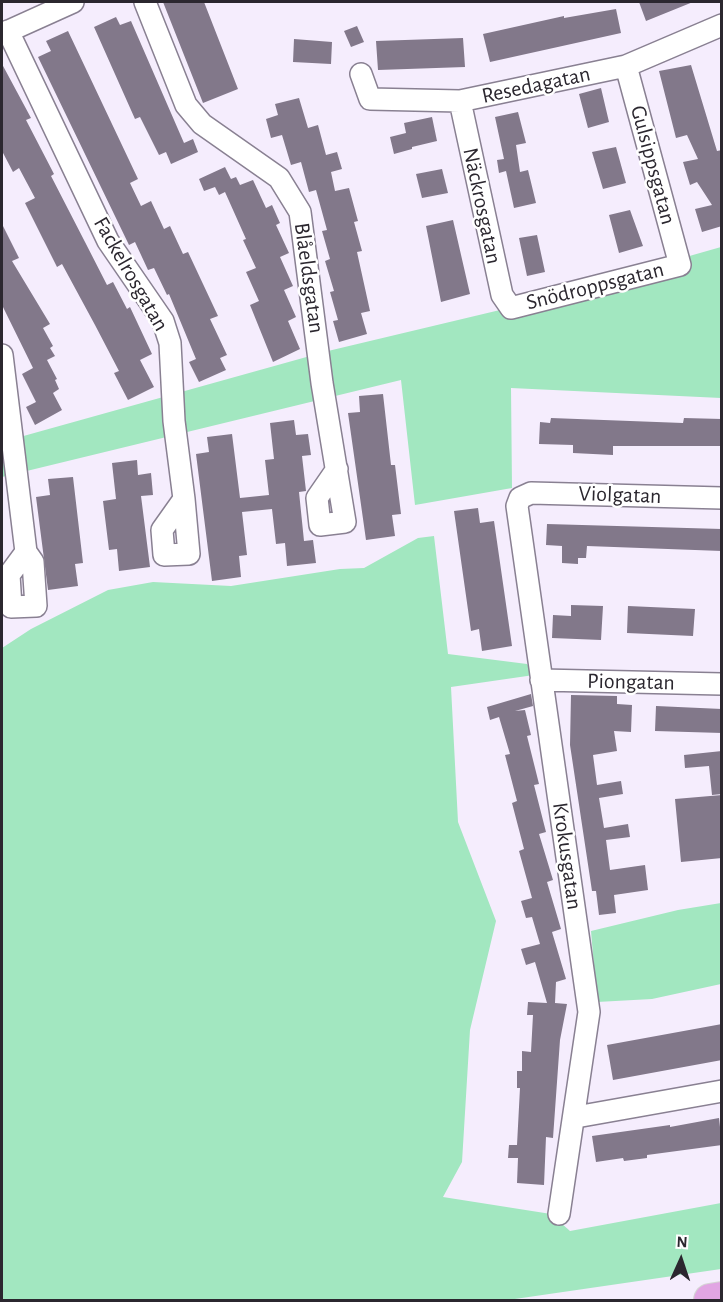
<!DOCTYPE html>
<html>
<head>
<meta charset="utf-8">
<style>
  body { margin:0 }
  #map { position:relative; width:723px; height:1302px; overflow:hidden; background:#f5edfd; font-family:"Alegreya Sans",sans-serif }
  canvas { display:block }
  .frame { position:absolute; inset:0; border:3px solid #2b272f; pointer-events:none }
  .north { position:absolute; left:651px; top:1230px; width:60px; height:60px; -webkit-text-stroke:4px #fff; paint-order:stroke; rotate:3deg; font-size:16px; font-weight:700; line-height:24px; text-align:center; color:#2b272f }
  .north::after { content:''; display:block; margin:auto; width:21px; height:27px; background:#2b272f; clip-path:polygon(50% 0,100% 100%,50% 72%,0 100%) }
</style>
</head>
<body>
<div id="map">
<canvas width="723" height="1302"></canvas>
<div class="frame"></div>
<div class="north">N</div>
</div>
<script>
const context = document.querySelector('canvas').getContext('2d');
context.lineJoin = 'round';
function fill(path, color) {
  context.fillStyle = color;
  context.fill(path, 'evenodd');
}
function stroke(path, color, width, dash) {
  context.strokeStyle = color;
  context.lineWidth = width;
  context.lineCap = dash ? 'butt' : 'round';
  context.setLineDash(dash || []);
  context.stroke(path);
}
function label(font, color, halo, rows, align = 'center') {
  context.font = font + ' "Alegreya Sans",sans-serif';
  context.lineWidth = 5;
  context.setLineDash([]);
  context.textBaseline = 'middle';
  context.strokeStyle = halo;
  context.fillStyle = color;
  for (const [text, x, y, turn = 0] of rows) {
    context.save();
    context.translate(x, y);
    context.rotate((+turn || 0) * Math.PI / 180);
    context.textAlign = isNaN(turn) ? turn : align;
    if (halo) context.strokeText(text, 0, 0);
    context.fillText(text, 0, 0);
    context.restore();
  }
}
fill(new Path2D(`
  M721,247V398L511,388L512,488L415,505L401,380L2,477V442L328,351L500,310Z
  M434,536L448,654L527,664L534,675L451,687L458,822L496,921L470,1030L462,1162L443,1197L551,1214L570,1231L721,1203V1269L508,1300H2V648L31,629L108,590L153,582L231,586L340,569L364,568L418,538Z
  M721,903V984L652,999L597,1002L591,931L678,910Z`), '#a2e7c0');
fill(new Path2D(`
  M163,2H204L238,89L203,103Z
  M639,2H693L646,21Z
  M616,9L621,33L490,62L483,34L564,16V18Z
  M116,17L120,25L131,21L184,143L193,139L198,152L171,164L166,152L159,155L140,117L135,119L94,27Z
  M357,26L364,42L351,47L344,31Z
  M68,31L138,179L130,183L141,206L151,201L164,229L170,226L183,254L188,252L218,316L210,319L227,355L220,358L226,370L199,382L189,362L196,359L169,294L167,295L154,268L148,270L135,242L129,245L38,57L51,51L46,41Z
  M463,38L465,67L378,70L376,41Z
  M294,39L332,42L331,64L293,62Z
  M2,64L31,118L26,120L54,174L51,176L85,242L107,285L113,282L127,309L130,307L152,354L140,360L154,387L128,400L114,373L119,371L95,325L62,264L57,267L25,203L35,198L19,168L13,172L2,151Z
  M691,65L717,151L722,150V226L702,232L695,209L712,205L697,182L690,185L683,162L698,159L687,135L676,138L659,71Z
  M601,88L609,122L588,128L579,94Z
  M299,98L308,128L318,125L326,155L337,152L342,169L331,172L335,191L349,188L358,221L354,222L362,251L357,252L370,311L361,313L367,334L339,342L333,321L338,320L330,292L334,291L325,261L330,259L322,231L327,230L316,190L309,192L301,162L291,165L282,135L271,138L266,119L278,115L275,104Z
  M518,112L526,143L516,145L520,172L528,170L536,203L514,208L506,171L499,173L497,160L504,159L495,117Z
  M432,117L437,141L412,147V149L394,154L390,137L406,133L404,123Z
  M616,147L626,183L603,189L592,152Z
  M225,167L231,179L236,177L240,185L253,180L266,208L272,205L280,223L276,225L289,253L280,257L293,286L284,290L296,317L288,321L300,349L273,362L250,305L259,301L246,272L256,268L243,240L246,239L225,192L219,195L215,187L204,191L199,179Z
  M442,169L448,193L422,198L416,174Z
  M630,210L643,246L619,253L609,215Z
  M453,220L470,294L441,302L426,226Z
  M2,224L19,258L12,261L50,324L43,328L53,346L50,348L55,356L47,360L57,379L55,380L59,389L53,393L62,410L35,425L26,407L36,402L22,374L33,368L2,305Z
  M537,235L545,272L527,276L519,238Z
  M383,394L391,465H395L401,514L392,515L395,536L366,540L348,413L360,412L359,396Z
  M551,418L683,423L684,418L722,419V446H613V455L573,453V445L539,444L540,422L550,423Z
  M294,420L296,435L308,434L311,455L302,456L306,491L299,492L304,541L313,540L316,563L287,566L285,543L276,544L272,509L242,512L247,555L239,556L241,577L212,581L196,454L209,452L207,437L232,434L240,498L269,495L265,460L274,459L270,423Z
  M137,460L138,475L151,473L153,495L141,496L150,567L119,571L117,549L109,550L103,501L116,499L112,463Z
  M73,477L83,563L75,564L78,586L48,590L36,497L50,495L48,479Z
  M478,508L480,523L494,521L512,646L482,651L479,629L471,631L454,511Z
  M547,524L722,529V551L587,546L586,558H578V564L562,563V546L546,545Z
  M571,605L603,606L601,640L552,638L553,615L571,616Z
  M628,606L695,609L693,636L627,633Z
  M531,694L533,706L515,711L525,710L531,735L527,736L539,784L534,785L546,832L539,834L553,880L547,882L561,929L552,932L566,979L556,982L555,1003L567,1004L560,1040L553,1138L546,1137L544,1185L517,1183L518,1158H508L509,1145H517L520,1088H517V1071H522V1051L531,1052L533,1015H527L528,1002L547,1003L535,962L526,965L521,949L540,944L532,917L526,918L521,901L532,898L519,851L524,849L512,803L517,801L505,755L510,754L499,717L490,720L487,707Z
  M571,695L617,696V704L632,705L631,732L614,731L617,751L593,755L597,785L621,781L623,794L599,798L604,828L628,824L630,837L606,840L610,870L645,865L648,890L614,895L616,913L599,915L596,891H592L570,745Z
  M656,706L722,709V733L655,731Z
  M722,751V794L712,795L709,766L685,768L684,755Z
  M722,795V858L681,862L675,799Z
  M722,1024V1060L613,1080L607,1045Z
  M719,1118L722,1145L647,1155V1158L624,1161L623,1158L596,1162L592,1136L670,1125V1127Z`), '#82788a');
const minor = new Path2D(`
  M145,2L186,105L202,124L279,178L300,212L322,383L345,522L320,525L317,498L337,469
  M8,31L108,241L163,321L170,343L174,421L184,499L162,530L164,555L189,554L184,499
  M2,34L73,2
  M361,74L370,99L460,101L626,66L722,25
  M460,101L502,295L511,308L680,265L626,66
  M2,355L26,552L33,562L36,606L11,607L9,575L26,552
  M541,680L722,684
  M576,1117L722,1091
  M559,1214L589,1012L517,506L520,498L531,493L722,498`);
const highway = new Path2D(`
  M710,1300L722,1298`);
stroke(minor, '#898092', 24);
stroke(highway, '#d5d4d5', 34);
stroke(minor, '#fff', 21);
stroke(highway, '#e1a5e3', 32);
label('22px', '#2b272f', '#fff', [
  ["Resedagatan",536,85,-12],
  ["Gulsippsgatan",653,165,75],
  ["Näckrosgatan",482,206,78],
  ["Fackelrosgatan",131,274,60],
  ["Blåeldsgatan",309,278,82],
  ["Snödroppsgatan",595,286,-14],
  ["Violgatan",620,495,2],
  ["Piongatan",631,682,1],
  ["Krokusgatan",567,856,82]
]);
</script>
</body>
</html>
